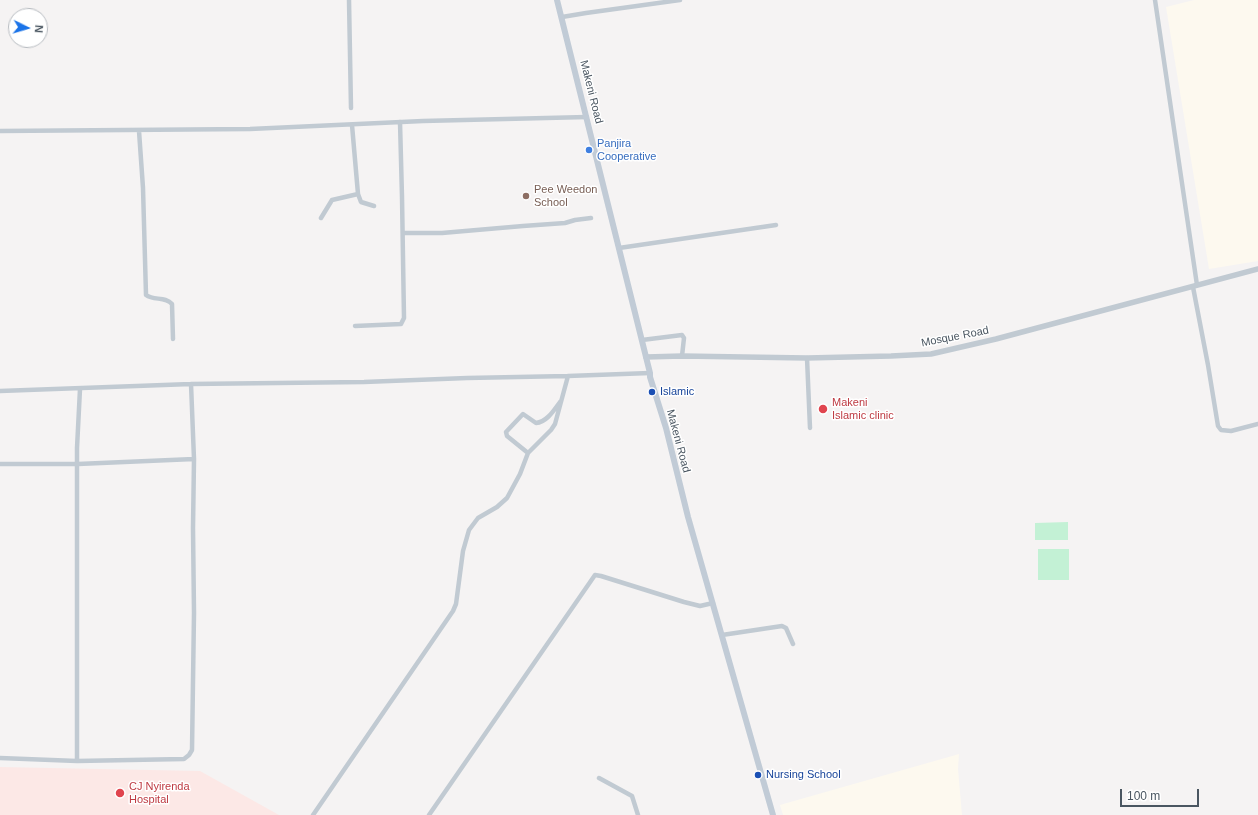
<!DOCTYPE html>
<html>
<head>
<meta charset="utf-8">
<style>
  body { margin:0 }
  #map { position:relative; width:1258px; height:815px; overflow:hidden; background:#f5f3f3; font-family:Arial,sans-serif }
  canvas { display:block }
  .north { position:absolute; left:8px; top:8px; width:40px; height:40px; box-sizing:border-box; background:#fff; border:1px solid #b7bbc0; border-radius:50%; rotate:95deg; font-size:11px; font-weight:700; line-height:16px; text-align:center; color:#4a5661 }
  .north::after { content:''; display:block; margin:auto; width:14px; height:18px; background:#1a73e8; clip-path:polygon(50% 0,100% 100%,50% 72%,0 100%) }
  .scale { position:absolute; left:1120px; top:789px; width:79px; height:18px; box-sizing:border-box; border:2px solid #4a5661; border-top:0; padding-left:5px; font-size:12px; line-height:14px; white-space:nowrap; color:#4a5661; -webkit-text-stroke:3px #fff; paint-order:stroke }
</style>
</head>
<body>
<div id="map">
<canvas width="1258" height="815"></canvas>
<div class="north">N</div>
<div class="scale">100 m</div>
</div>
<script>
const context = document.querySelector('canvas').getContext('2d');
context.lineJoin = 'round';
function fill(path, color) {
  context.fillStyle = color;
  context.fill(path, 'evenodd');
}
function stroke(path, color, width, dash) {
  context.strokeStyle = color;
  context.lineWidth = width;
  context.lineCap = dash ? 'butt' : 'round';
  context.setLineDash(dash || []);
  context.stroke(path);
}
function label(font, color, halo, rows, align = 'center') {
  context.font = font + ' Arial,sans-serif';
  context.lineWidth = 3;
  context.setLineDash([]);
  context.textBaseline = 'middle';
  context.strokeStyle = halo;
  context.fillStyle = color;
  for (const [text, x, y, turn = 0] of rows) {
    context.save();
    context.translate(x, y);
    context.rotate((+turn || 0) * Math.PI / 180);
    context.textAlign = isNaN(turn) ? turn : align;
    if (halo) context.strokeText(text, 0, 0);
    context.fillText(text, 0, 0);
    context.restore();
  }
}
fill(new Path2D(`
  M1194,0H1258V261L1209,269L1166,7Z
  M959,754L958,769L962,815H783L780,805Z`), '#fdf9ef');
fill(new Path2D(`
  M0,767L200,771L279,815H0Z`), '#fce8e6');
fill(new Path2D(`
  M1068,522V540H1035V523Z
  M1038,549H1069V580H1038Z`), '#c3f1d5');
stroke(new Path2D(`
  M349,0L351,108
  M1155,0L1197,285
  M562,17L586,13L680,0
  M352,125L358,194L361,202L374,206
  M0,131L250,129L423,121L587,117
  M139,131L143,188L146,295C154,301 165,296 172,304L173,339
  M321,218L332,200L358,194
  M403,233H442L523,226L565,223L575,220L591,218
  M619,248L776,225
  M1193,287L1208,365L1218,426L1221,430L1231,431L1258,424
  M355,326L401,324L404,318L402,197L400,122
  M642,340L682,335L684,338L682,356
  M807,358L810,428
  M191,384L194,459
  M0,391L191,384L364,382L467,378L568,376L650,373
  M528,453L507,436L506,432L523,414L536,423C547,422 554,410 560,402
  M0,464H78L194,459L193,528L194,613L192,750L189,755L184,759L77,761L0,758
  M722,635L782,626L786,628L793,644
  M77,761V448L80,389
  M599,778L632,796L638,815
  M313,815L453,611L456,604L463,551L469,530L478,518L497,507L507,498L520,474L528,453L551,430L555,424L568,376
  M429,815L595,575L601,576L684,602L700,606L713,603`), '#c1cad2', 4.5);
stroke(new Path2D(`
  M646,357L682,356L807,358L891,356L931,354L996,339L1258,269`), '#c1cad2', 5.5);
stroke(new Path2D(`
  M557,0L650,373V377L666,428L688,517L773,815`), '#c1cbd6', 6);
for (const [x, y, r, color] of [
  [589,150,4,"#3f7fe0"],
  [526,196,4,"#8d6e63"],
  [652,392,4,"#1a4fb4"],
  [823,409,5,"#e0444e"],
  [758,775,4,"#1a4fb4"],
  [120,793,5,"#e0444e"]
]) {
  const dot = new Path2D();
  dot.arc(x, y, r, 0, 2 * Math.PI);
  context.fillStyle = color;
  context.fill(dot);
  stroke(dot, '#fff', 1.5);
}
label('11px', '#4a5661', '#fff', [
  ["Makeni Road",591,92,76],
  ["Mosque Road",955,337,-11],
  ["Makeni Road",678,441,75]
]);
label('11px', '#366cbe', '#fff', [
  ["Panjira",597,144],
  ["Cooperative",597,157]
], 'left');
label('11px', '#785e54', '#fff', [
  ["Pee Weedon",534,190],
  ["School",534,203]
], 'left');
label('11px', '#164399', '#fff', [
  ["Islamic",660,392],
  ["Nursing School",766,775]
], 'left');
label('11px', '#be3a42', '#fff', [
  ["Makeni",832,403],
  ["Islamic clinic",832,416],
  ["CJ Nyirenda",129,787],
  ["Hospital",129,800]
], 'left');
</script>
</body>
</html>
